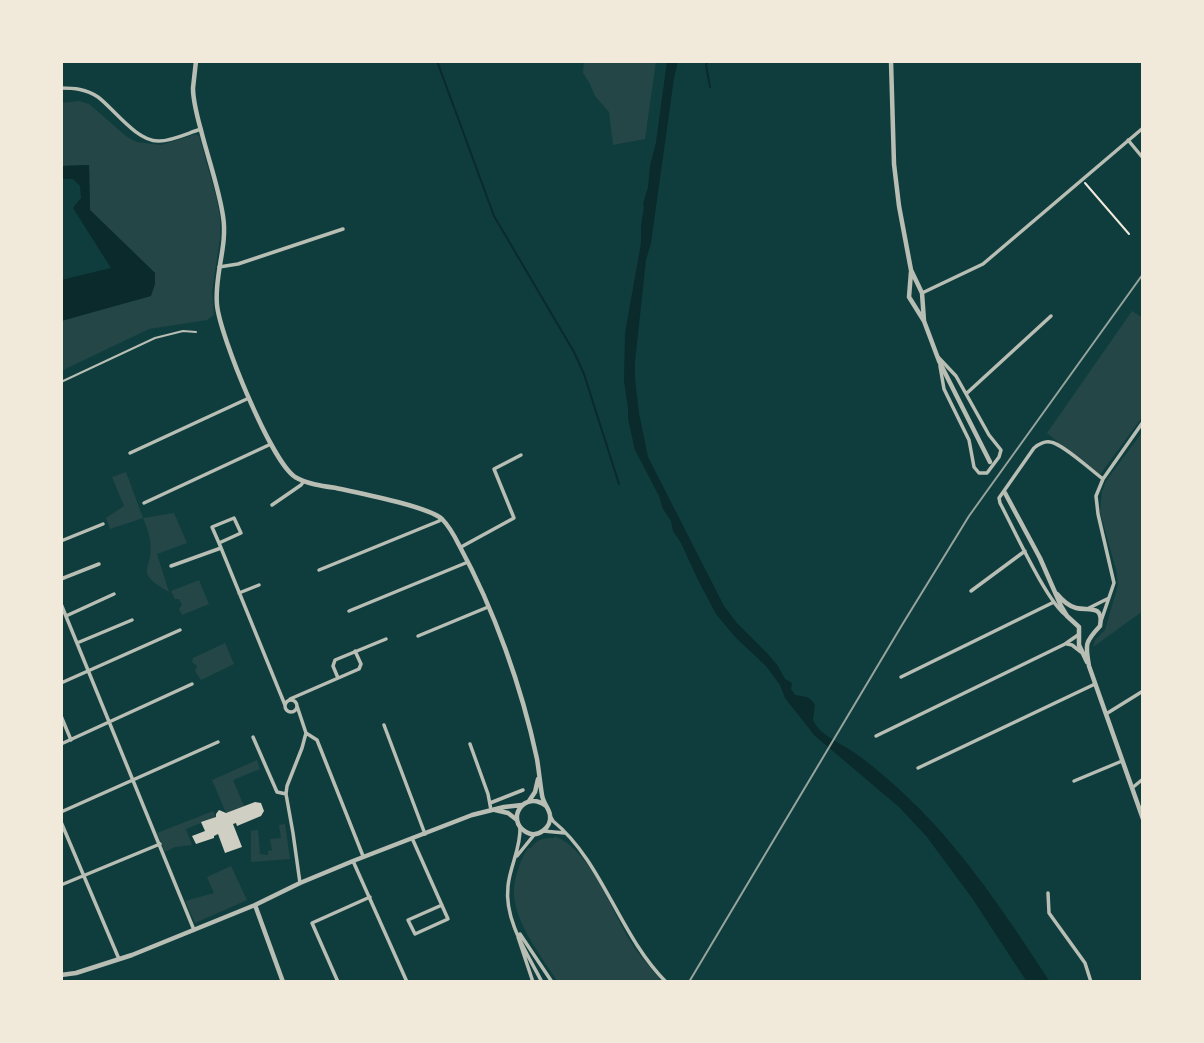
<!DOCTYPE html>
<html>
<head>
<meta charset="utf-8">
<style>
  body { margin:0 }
  #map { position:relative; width:1204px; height:1043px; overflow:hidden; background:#0f3d3e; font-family:"Asap Condensed",sans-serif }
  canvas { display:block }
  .frame { position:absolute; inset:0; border:63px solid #f1e9da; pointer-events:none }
</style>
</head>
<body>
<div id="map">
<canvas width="1204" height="1043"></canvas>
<div class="frame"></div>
</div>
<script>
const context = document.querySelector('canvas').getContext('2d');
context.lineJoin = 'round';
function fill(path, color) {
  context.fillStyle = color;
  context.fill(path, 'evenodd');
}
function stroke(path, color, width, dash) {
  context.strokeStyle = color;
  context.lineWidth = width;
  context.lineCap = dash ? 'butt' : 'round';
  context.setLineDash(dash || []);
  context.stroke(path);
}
fill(new Path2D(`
  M584,61H656L645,139L613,145L609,112L595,96L590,84L583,73Z
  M79,101L89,104L127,137L137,142L161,145L196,134L199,136L216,196L220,216V238L212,292L214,315L207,320L149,329L61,371V321L150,296L155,284V273L90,210L89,165L61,166V103Z
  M1132,311L1143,318V416L1099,476L1047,433Z
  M1143,431V611L1093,647L1095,640L1105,630L1118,585L1116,570L1100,512L1102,491L1106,481Z
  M126,472L143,518L174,513L187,543L157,554L169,592C131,570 155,571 150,540C149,533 146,525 143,518L110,529L106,518L124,506L112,477Z
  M199,580L209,604L182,615L179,609L182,605L179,599H175L171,591Z
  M225,643L234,664L201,680L195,671L197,666L192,662L193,658Z
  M257,760L260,769L233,780L244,806L226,813L212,780Z
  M213,811L216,817L186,829L192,845L175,847L165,852L157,833Z
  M285,824L290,859L251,862V831L258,830L260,854L268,855V851L272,850L270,839L281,838L279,825Z
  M555,836C594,853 611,913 634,947C642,959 653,970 662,982H558C542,958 516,924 514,895C513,879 520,861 528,848H531C537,839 543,838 554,838Z
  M231,866L247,900L195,923L185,901L214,893L207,877Z`), '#244646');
fill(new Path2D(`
  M667,61H678L674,78L651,243L646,260L635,362V378L639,413L648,457L724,606L737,623L767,653L778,666L785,679L792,683L791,689L795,695C805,697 809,695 815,705L813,720C820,736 841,743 855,753C865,760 875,768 884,776C953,834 1001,907 1050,982H1027L972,898L927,837L899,807L815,736L785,698L780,685L766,666L735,637L716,614L698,580L681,543L673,531L671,521L663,509L659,496L635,450L628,419V408L624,381L625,333L641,243V225L644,207L643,204L648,187L650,166L656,142Z
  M89,165L90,210L155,273V284L151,296L61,321V280L111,268L73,208L81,198L80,186L73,179H61V166Z`), '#0a2a2b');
stroke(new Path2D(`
  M437,61L494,216L574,352L584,374L619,484
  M708,61L706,65L710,87`), '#0a2a2b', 2);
fill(new Path2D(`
  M255,802L261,803L264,811L261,816L237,826L236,823L233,824L242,847L225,853L218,834L214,836V838L196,844L192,836L205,831L201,822L216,817V814L219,810L226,813Z`), '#cfcfc3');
stroke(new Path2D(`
  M1085,183L1129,234`), '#f1e9da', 2);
stroke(new Path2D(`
  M61,382L155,338L183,331L196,332`), '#b8beb3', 2);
stroke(new Path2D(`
  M61,88C74,88 86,89 98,97C114,109 137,142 159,141C172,141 188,133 201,129
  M1128,140L1143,158
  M219,267L238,264L343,229
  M922,293L983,264L1143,128
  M938,357L956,376L989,435L1001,450L999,457L987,473H979L974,467L969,440L944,389L940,366
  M967,393L1051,316
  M130,453L249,398
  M144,503L271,444
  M272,505L301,485L304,481
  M61,541L103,524
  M219,543L241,533L234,518L212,527L219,543L285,705
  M461,547L514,518L494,469L521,455
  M171,566L221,548
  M319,570L439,521L441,519
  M61,579L99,564
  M971,591L1025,551
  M239,593L259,585
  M61,604L194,930
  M1089,608L1107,599
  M349,611L468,562
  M66,616L114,594
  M1067,616C1047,603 1013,527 1000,503L999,498L1034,448C1039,444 1044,441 1050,442C1062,443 1092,471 1103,479
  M1101,621L1114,583L1098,514L1096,496L1103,479L1143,422
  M418,636L488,607
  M77,643L132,620
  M1067,644L1072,645L1081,652
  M901,677L1054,602
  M338,678L333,666L335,660L386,639
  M61,683L180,630
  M290,699L359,669L361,664L355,651
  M285 706a6 6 0 1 1 12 0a6 6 0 1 1-12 0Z
  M297,706L306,733L302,748L287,786L286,794L293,833L300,883
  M1106,714L1143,691
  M61,716L71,740
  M384,725L425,834
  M306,733L317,740L363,856
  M876,736L1065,644L1078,635
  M253,737L277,792L286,794
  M61,744L192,684
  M470,744L488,794L491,810
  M918,768L1095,684
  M1074,781L1122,761
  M1132,788L1143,779
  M490,803L523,790
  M61,812L218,742
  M550,816L553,821C603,862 619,935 666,982
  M61,822L119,959
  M520,827C521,848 510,866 508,886C504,920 527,953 542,982
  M543,831L565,833
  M412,838L448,919L415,934L408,920L442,905
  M517,856L534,835
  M353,861L407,982
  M61,885L160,844
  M1048,893L1049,913L1085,963L1091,982
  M520,934L552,982
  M518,937L533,982
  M338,982L312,923L370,897`), '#b8beb3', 3.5);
stroke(new Path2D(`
  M196,61C195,70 194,79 193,88C193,103 198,119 202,134C209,161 219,189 223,216C228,246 214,275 217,305C220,336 271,461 295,477C307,484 322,486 336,488C358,493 427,506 442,519C449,526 455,537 459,545C494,609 522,688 537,759C539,771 540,783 542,795C543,803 549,808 550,815C552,827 538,839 526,832C505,820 524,789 546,806
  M891,61L894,164L899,206L911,270L922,293L924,321
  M911,272L909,297L924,321L939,361L990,462
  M1005,493L1040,558L1061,606L1067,616L1079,627V645L1087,662
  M1057,594C1062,600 1068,606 1076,608C1089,611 1104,604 1100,626C1085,642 1085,644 1089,666L1143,819
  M529,801L535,792L538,779
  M495,810L508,813L517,820
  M255,905L283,982
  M61,975L76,973L132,955L255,905L300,883L353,861L472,815L504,807L522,805`), '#b8beb3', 4.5);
stroke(new Path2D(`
  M689,982L902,625L969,516L1143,274`), '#97a49c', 2);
</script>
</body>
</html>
